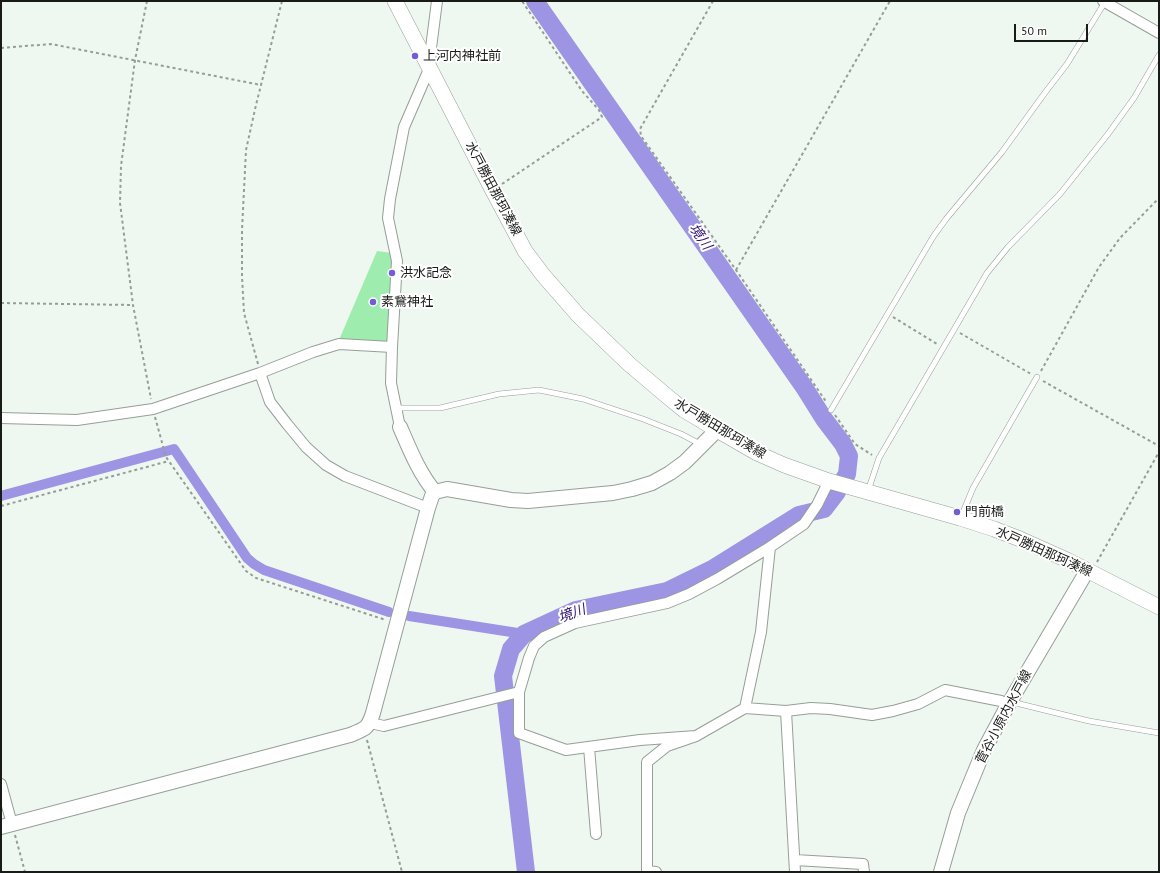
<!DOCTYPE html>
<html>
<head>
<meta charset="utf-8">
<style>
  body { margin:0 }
  #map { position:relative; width:1160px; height:873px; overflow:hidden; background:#eff8f0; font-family:"PT Sans",sans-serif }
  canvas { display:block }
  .frame { position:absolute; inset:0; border:2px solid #181b18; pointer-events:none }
  .scale { position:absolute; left:1014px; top:24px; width:74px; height:18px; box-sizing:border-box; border:2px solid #181b18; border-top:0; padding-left:5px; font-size:12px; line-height:14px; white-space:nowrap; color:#181b18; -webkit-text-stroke:3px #fff; paint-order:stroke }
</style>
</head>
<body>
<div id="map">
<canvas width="1160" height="873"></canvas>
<div class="frame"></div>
<div class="scale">50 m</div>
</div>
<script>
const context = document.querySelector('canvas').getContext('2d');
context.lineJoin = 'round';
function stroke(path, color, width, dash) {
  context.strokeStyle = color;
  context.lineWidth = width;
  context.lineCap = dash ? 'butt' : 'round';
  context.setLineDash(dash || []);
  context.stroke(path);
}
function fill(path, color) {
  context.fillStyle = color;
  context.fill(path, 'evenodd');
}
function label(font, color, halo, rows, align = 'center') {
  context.font = font + ' "PT Sans","Noto Sans JP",sans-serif';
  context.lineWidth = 4;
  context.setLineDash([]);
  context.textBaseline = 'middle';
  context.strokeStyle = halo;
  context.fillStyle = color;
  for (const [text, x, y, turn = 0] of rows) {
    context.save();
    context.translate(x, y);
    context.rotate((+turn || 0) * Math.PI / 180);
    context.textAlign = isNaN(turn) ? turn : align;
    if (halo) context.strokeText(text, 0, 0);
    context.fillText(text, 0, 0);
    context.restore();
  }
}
stroke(new Path2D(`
  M1,496L174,449L247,558L254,564L264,570L389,612
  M409,616L524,634`), '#9d95e4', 10);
stroke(new Path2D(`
  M535,1L804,387L824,419L843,444L849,456L847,474L844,479
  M526,872L503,676L511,649L524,634L576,610L667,591L714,568L799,515L824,509L837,492`), '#9d95e4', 18);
fill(new Path2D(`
  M377,251L392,253L394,263L388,342L339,340Z`), '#9eecae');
const lane = new Path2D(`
  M396,408H440L499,394L539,390L583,399L643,419L681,434L700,444
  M831,410L933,237L946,219L1002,152L1044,94L1067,64L1105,2
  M868,491L879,458L987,273L1008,247L1060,194L1108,134L1134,98L1159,55
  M961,517L973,488L1037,377
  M1012,700L1020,704L1089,721L1159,733`);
const street = new Path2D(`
  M1103,1L1159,33
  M260,373L270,402L287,424L306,447L326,465L345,476L428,508
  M1,418L77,420L153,409L260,373L313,352L339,344L392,347
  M400,427L391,383L392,347L397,261L388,218L390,199L404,127L430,67L431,48L437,1
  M745,708L761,632L770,547
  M786,711L795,872
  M370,723L384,726L519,692
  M696,736L640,740L566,750L519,733V692L529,658L534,646L544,637L575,623L667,603L689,594L717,579L770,547L804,524L817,505L829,481
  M589,747L596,834
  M1,784L12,824
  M795,860L863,864L864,872
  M656,872L647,871V762L667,746L696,736L745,708L786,711L811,708L830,709L872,715L893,711L918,704L945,690L1001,701L1008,705`);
const secondary = new Path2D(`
  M400,427C410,450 419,473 435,492
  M1,827L350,735C365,729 368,729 373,713L428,508L432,496L435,492L447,489L511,500L528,501L613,493L632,489L652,483L670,473L685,462L717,430
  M941,872L958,813L984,750L1008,705L1087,571`);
const primary = new Path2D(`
  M395,1L492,189L525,251L543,275L578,315L629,364L668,397L684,410L717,430L757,453L784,465L829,481L960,518L994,529L1020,539L1067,560L1159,607`);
stroke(lane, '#969e97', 6);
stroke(street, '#969e97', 12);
stroke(secondary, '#969e97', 16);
stroke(primary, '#969e97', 16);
stroke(new Path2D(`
  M147,1L135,60L121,166L120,203L133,305L151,399
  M713,1L640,129L641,136L736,270L827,403
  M1,48L51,44L261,85
  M502,184L602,117L599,110L582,91L522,1
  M736,270L890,1
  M1,303L133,305
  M893,317L937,344
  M960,333L1031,374
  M258,364L244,313L242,276V230L246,150L256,105L282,1
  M1041,371L1099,267L1120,238L1159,198
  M1043,381L1159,446
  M835,415L855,444L872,455
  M155,417L166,457L246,571L256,578L386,620
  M1,506L169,461
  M1097,562L1159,452
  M367,740L402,872
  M15,835L25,872`), '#969c96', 2, [3, 3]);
stroke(lane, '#fff', 5);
stroke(street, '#fff', 10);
stroke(secondary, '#fff', 14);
stroke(primary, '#fff', 15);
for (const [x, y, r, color] of [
  [415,56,4,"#735dd7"],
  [392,273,4,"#735dd7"],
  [373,302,4,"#735dd7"],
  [957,512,4,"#735dd7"]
]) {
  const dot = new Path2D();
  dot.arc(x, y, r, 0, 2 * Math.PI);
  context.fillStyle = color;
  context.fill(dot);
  stroke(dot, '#fff', 1.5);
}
label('13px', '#181b18', '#fff', [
  ["上河内神社前",423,56],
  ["洪水記念",400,273],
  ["素鵞神社",381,302],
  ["門前橋",965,512]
], 'left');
label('13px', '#181b18', '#fff', [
  ["水戸勝田那珂湊線",493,189,62],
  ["水戸勝田那珂湊線",720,429,31],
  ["水戸勝田那珂湊線",1044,552,24],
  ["菅谷小原内水戸線",1004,717,-62]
]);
label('italic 14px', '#2e136f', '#fff', [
  ["境川",700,237,55],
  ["境川",572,614,-20]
]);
</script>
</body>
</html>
